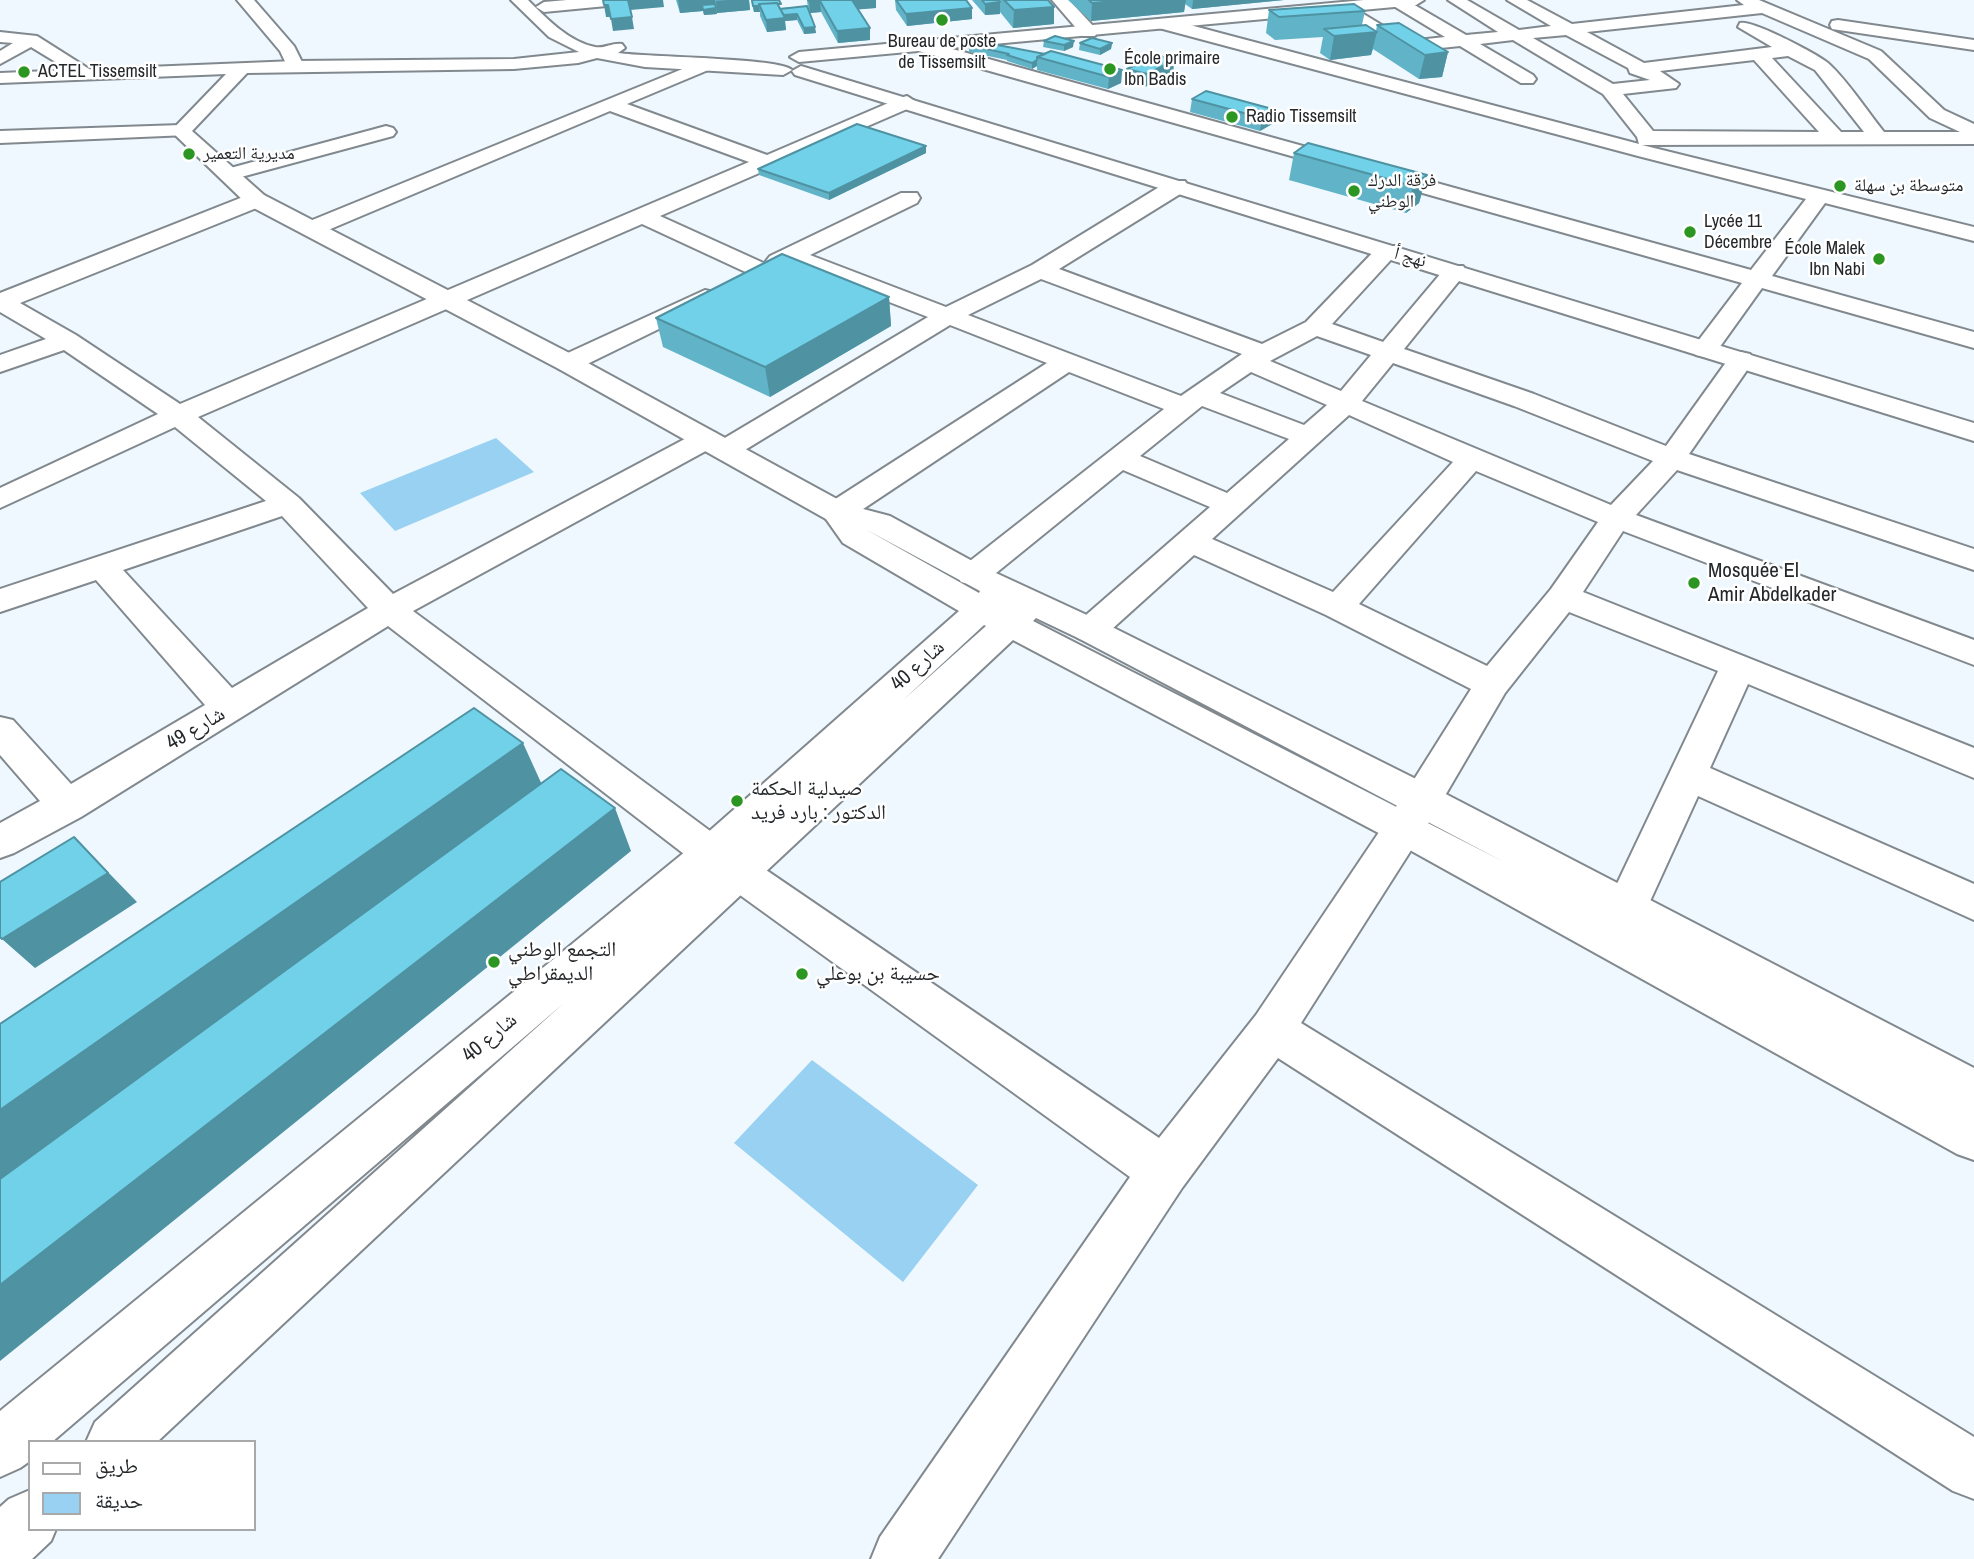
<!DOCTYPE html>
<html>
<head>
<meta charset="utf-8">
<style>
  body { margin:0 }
  #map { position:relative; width:1974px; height:1559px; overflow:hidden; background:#eef8fe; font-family:"Archivo Narrow","Noto Naskh Arabic",sans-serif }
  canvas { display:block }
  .legend { position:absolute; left:28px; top:1440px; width:228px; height:91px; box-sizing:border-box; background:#fff; border:2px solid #a8a9aa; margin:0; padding:9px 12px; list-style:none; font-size:21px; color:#25282a }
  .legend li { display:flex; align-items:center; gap:14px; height:35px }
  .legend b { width:35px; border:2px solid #a8a9aa }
</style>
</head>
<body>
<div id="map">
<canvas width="1974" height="1559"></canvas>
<ul class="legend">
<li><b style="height:9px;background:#fff"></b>طريق</li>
<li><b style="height:19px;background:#98d1f1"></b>حديقة</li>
</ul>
</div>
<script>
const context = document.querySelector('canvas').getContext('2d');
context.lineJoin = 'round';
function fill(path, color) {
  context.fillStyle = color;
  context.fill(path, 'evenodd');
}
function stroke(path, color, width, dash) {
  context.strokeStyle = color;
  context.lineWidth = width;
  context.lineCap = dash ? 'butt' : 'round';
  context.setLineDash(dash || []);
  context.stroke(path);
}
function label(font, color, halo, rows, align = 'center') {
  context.font = font + ' "Archivo Narrow","Noto Naskh Arabic",sans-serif';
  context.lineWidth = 5;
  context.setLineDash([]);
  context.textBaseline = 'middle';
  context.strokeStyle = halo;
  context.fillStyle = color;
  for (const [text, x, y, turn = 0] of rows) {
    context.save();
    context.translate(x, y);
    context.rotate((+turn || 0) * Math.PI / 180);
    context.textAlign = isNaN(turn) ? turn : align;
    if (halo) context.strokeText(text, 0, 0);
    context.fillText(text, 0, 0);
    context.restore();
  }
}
fill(new Path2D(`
  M496,438L534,472L395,531L360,493Z
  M812,1060L978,1185L903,1282L734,1143Z`), '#98d1f1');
const street = new Path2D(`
  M237,0H254L294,46L304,66L301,70H289L280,51Z
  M567,0H625L617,5L544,12L536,7L544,2Z
  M1052,0H1069L1095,28L1097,32L1095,36H1083Z
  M1391,0H1406L1466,35L1498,32L1448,0H1467L1519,30L1551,26L1507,0H1527L1572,24L1744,5L1737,0H1759L1881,51L1944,110L1974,124V144L1642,145L1974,227V241L1825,203L1772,276L1974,332V348L1762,288L1714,355L1705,357L1696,355L1692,349L1742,283L915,50L912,46L921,41L927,42L1751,270L1806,199L1638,156L1159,28L1157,24L1165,19L1171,20L1639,144L1637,137L1603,94L1513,40L1480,44L1533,75L1536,79L1533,83H1521L1460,46L1422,50L1428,56L1425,60H1413L1333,7L1335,4H1347L1408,41L1445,37L1392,5ZM1762,13L1869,59L1930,118L1960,132H1884C1866,110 1849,82 1828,63C1817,54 1753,20 1740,23L1738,27L1772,47L1644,63L1587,32ZM1566,35L1628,68L1630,73L1650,80L1613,84L1533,38ZM1788,56L1815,70L1864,132H1841L1772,58ZM1754,60L1819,132L1653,131L1623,94L1676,88L1679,84L1660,71Z
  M1838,20L1974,40V50L1832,29L1830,25L1832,21Z
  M0,32L37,36L97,74L88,79L82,78L31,47L0,64V51L13,43L0,42Z
  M707,59L716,64L713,68L627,104L767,155L900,98L907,96L916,102L914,106L660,216L768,265L772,270L768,275H752L642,224L198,417L299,498L393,594L696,433L706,430L716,433L720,439L718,442L928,317L791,264L778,268L770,266L766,261L770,256L901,193H917L920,198L917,203L810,255L946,307L1032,265L1169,181H1185L1188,186L1185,191L1059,269L1262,344L1306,322L1379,246H1395L1399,251L1332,324L1383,342L1447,266H1463L1467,271L1463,276L1404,349L1534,394L1666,446L1732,354L1741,352L1750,354L1754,360L1689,454L1974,549V570L1677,470L1636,515L1974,640V665L1623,531L1583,592L1974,748V778L1748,684L1710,768L1974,884V920L1698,796L1641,921L1626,926L1611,921L1605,909L1718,671L1569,612L1505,693L1436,811L1301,1023L1974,1437V1499L1953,1491L1278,1058L1182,1188L938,1559H871L880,1537L1130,1177L697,864L388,626L81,817L14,853L0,858V823L40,801L0,755V717L13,720L71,784L205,705L96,580L0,612V589L266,501L175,427L0,508V488L158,414L64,350L0,372V355L46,339L0,312V293L248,195H264L267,200L264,205L20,303L76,335L180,404L749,162L610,111L321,233H305L302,228L305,223ZM1041,279L1242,354L1181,396L968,315ZM950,325L1047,363L826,505L822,512L826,519L837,521L848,519L1069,372L1164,409L961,568L957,575L961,582L973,585L985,582L1123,470L1210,507L1078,622L1073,630L1078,638L1090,641L1102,638L1194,555L1326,615L1471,689L1408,789L1256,1015L1159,1138L725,842L413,611L713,447L711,450L715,456L725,459L735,456ZM1317,336L1371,355L1341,391L1270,361ZM1393,363L1514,406L1653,461L1611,505L1362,401ZM1251,372L1327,405L1304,425L1220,393ZM1202,406L1289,439L1227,493L1140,456ZM1349,415L1453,462L1333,592L1212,539ZM1476,471L1598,522L1551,589L1487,666L1359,604ZM282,516L368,608L232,688L123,570Z
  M181,125L191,131L188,135L0,143V131Z
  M386,126L393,128L396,132L393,136L230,180L223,178L220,174L223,170Z
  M705,290L714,292L717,297L714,302L577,369L568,371L559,369L555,363L559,357Z`);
const secondary = new Path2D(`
  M511,0H528C546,18 569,42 595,47C604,49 613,42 622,44L625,48L618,53C645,57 782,58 792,70L783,75L645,67L597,58L578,63L514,69L247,73L192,131L264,195L577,357L848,505L890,516L985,568L1102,622L1436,789L1974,1068V1160L1957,1154L1390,839L1013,640L157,1442H86L95,1422L564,1003L52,1442H30V1461L20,1468L0,1477V1411L697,842L959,611L843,543L826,519L559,369L248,205L171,131L226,74L0,83V73L295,61L514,59L579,52L549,37ZM865,529L980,591L979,593ZM1036,618L1078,638L1504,862L1033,621ZM984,625L986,626L902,701Z
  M1364,0H1424L1416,5L799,62L790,57L799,52Z
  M801,66L1974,423V441L795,75L792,71Z
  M30,1490V1529H56L51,1541L32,1559H0V1507L9,1499Z`);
stroke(street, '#81898e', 4);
stroke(secondary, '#81898e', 4);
fill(street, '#fff');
fill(secondary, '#fff');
fill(new Path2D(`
  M676,0H749L750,10L717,13V12V14L704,15L703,11L680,13Z
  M751,0L781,8L807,6L816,33L804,34L797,20L785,21L786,30L767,32L760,16V12H754Z
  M807,0H876V8L858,9L870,40L838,43L821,12L810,13L808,9Z
  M895,0H966L972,19L907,26L896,10Z
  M972,0H1048L1054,24L1013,28L1000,12V14L985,15Z
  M1068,0H1284L1192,9L1185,4L1184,12L1091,21Z
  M1269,10L1365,11L1362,25L1376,31L1377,25L1448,52L1442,77L1419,79L1373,49L1371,55L1330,60L1320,53L1323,37L1275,40L1266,33Z
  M1044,41L1073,47L1064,51L1043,47Z
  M1080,43H1112L1111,49L1100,55L1079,50Z
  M969,45L1122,70L1121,83L1108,89L1037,70V66L1032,69L1007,61V60L969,52Z
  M1127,69L1173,72L1145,87L1126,82Z
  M1192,99L1276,110L1274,123L1260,131L1190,112Z
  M926,153L829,200L759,175L758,169Z
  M1294,153L1427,175L1419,203L1406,213L1289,180Z
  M889,297L891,326L770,397L663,347L656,318Z`), '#61b4c8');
fill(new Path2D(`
  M628,0H663L664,7L630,10Z
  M678,0H715L717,14L704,15L702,5L703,11L680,13Z
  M728,0H749L750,10L717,13L716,1Z
  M851,0H876V8L852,10Z
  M1127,0H1186L1184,12L1091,21L1092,3Z
  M1193,0H1284L1192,9Z
  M809,1H820L821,12L810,13Z
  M1000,2V14L985,15V4Z
  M604,5H608L610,17H606Z
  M753,6H759L760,12H754Z
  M1054,7V24L1013,28L1014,10Z
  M972,8V19L907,26L906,14Z
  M797,14V20L785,21L786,30L767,32L766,20L781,16Z
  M632,17L634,29L613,31L611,19Z
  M815,27L816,33L804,34V28Z
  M870,28V40L838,43L837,31Z
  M1377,32L1371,55L1330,60L1334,36Z
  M1074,41L1073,47L1064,51V45Z
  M1112,43L1111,49L1100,55V49Z
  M1448,52L1442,77L1419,79L1425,55Z
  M1037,60V66L1032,69V63Z
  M1175,60L1173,72L1145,87L1147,74Z
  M1122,70L1121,83L1108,89L1109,77Z
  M1276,110L1274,123L1260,131L1262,118Z
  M926,146V153L829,200V193Z
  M1427,175L1419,203L1406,213L1413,186Z
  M889,297L891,326L770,397L765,367Z
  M523,743L543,787L0,1185V1110Z
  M615,808L631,851L0,1361V1285Z
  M74,837L137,902L35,968L2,939Z`), '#4f92a2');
const building = new Path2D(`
  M603,0H628L632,17L611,19L608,5H604Z
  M752,0H779L781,4H778L777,3L759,4V6H753Z
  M808,0H852L870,28L837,31L820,1H809Z
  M896,0H966L972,8L906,14Z
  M982,0H998L1000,2L985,4Z
  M1004,0H1048L1054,7L1014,10Z
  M1089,0H1127L1092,3Z
  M777,3L785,18L766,20L759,4Z
  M715,4L716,8L703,10L702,5Z
  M1354,4L1365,11L1279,17L1269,10Z
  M807,6L815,27L804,28L797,14L784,15L780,9Z
  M1399,23L1448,52L1425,55L1377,25Z
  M1366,25L1377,32L1334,36L1324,29Z
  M1055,36L1074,41L1064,45L1044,41Z
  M1092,38L1112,43L1100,49L1080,43Z
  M987,43L1045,54L1037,57V60L1032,63L1007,55L1009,54L969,45Z
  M1051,51L1122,70L1109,77L1037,57Z
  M1156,55L1175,60L1147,74L1127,69Z
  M1206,91L1276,110L1262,118L1192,99Z
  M857,124L926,146L829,193L758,169Z
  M1308,143L1427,175L1413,186L1294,153Z
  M782,254L889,297L765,367L656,318Z
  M474,708L523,743L0,1110V1024Z
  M561,769L615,808L0,1285V1179Z
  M74,837L108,873L2,939L0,937V882Z`);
fill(building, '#71d1e8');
stroke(building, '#4f92a2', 2);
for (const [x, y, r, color] of [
  [942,20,7,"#2b9722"],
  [1110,69,7,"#2b9722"],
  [24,72,7,"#2b9722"],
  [1232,117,7,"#2b9722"],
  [189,154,7,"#2b9722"],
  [1840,186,7,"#2b9722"],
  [1354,191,7,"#2b9722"],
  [1690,232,7,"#2b9722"],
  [1879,259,7,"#2b9722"],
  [1694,583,7,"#2b9722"],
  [737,801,7,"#2b9722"],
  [494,962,7,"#2b9722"],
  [802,974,7,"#2b9722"]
]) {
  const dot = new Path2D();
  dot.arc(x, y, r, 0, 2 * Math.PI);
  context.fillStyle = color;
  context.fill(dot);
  stroke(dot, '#fff', 2.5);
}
label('18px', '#25282a', '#fff', [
  ["Bureau de poste",942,42,"center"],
  ["de Tissemsilt",942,63,"center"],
  ["École primaire",1124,59],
  ["Ibn Badis",1124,80],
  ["ACTEL Tissemsilt",38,72],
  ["Radio Tissemsilt",1246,117],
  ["مديرية التعمير",203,154],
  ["فرقة الدرك",1368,181],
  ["الوطني",1368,202],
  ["متوسطة بن سهلة",1854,186],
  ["Lycée 11",1704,222],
  ["Décembre",1704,243],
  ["École Malek",1865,249,"right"],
  ["Ibn Nabi",1865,270,"right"]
], 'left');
label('18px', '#25282a', '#fff', [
  ["نهج أ",1410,258,16]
]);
label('21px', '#25282a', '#fff', [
  ["Mosquée El",1708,571],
  ["Amir Abdelkader",1708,595],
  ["صيدلية الحكمة",751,789],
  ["الدكتور : بارد فريد",751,813],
  ["التجمع الوطني",508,950],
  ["الديمقراطي",508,974],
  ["حسيبة بن بوعلي",816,974]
], 'left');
label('21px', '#25282a', '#fff', [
  ["شارع 40",918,666,-42],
  ["شارع 49",196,729,-31],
  ["شارع 40",490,1038,-40]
]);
</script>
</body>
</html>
